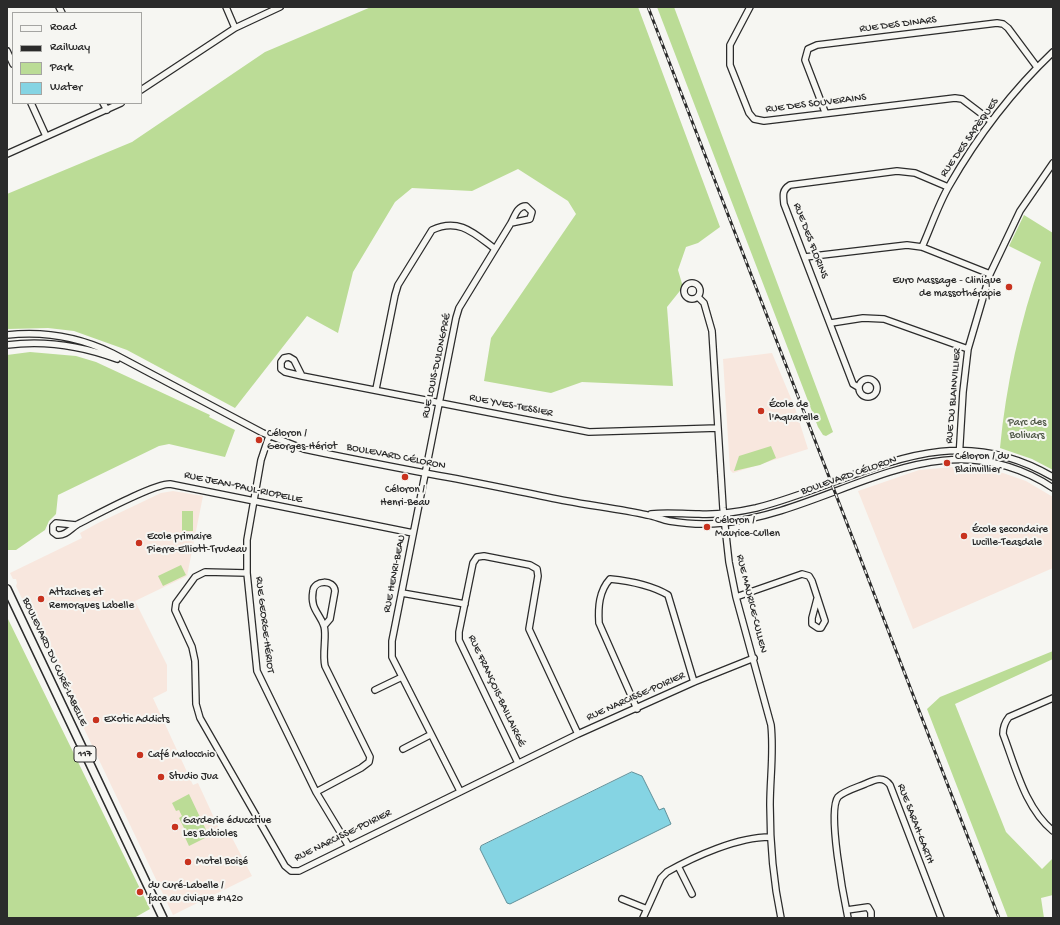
<!DOCTYPE html>
<html>
<head>
<meta charset="utf-8">
<style>
  body { margin:0 }
  #map { position:relative; width:1060px; height:925px; overflow:hidden; background:#f6f6f2; font-family:"Gochi Hand",sans-serif }
  canvas { display:block }
  .frame { position:absolute; inset:0; border:8px solid #2b2b2b; pointer-events:none }
  .legend { position:absolute; left:12px; top:12px; width:130px; height:92px; box-sizing:border-box; background:#f6f6f2; border:1px solid #a5a5a2; margin:0; padding:5px 7px; list-style:none; font-size:12px; color:#2b2b2b }
  .legend li { display:flex; align-items:center; gap:8px; height:20px }
  .legend b { width:20px; border:1px solid #a5a5a2 }
</style>
</head>
<body>
<div id="map">
<canvas width="1060" height="925"></canvas>
<div class="frame"></div>
<ul class="legend">
<li><b style="height:5px;background:#f6f6f2"></b>Road</li>
<li><b style="height:5px;background:#2b2b2b"></b>Railway</li>
<li><b style="height:11px;background:#bbdc96"></b>Park</li>
<li><b style="height:11px;background:#85d4e3"></b>Water</li>
</ul>
</div>
<script>
const context = document.querySelector('canvas').getContext('2d');
context.lineJoin = 'round';
function fill(path, color) {
  context.fillStyle = color;
  context.fill(path, 'evenodd');
}
function stroke(path, color, width, dash) {
  context.strokeStyle = color;
  context.lineWidth = width;
  context.lineCap = dash ? 'butt' : 'round';
  context.setLineDash(dash || []);
  context.stroke(path);
}
function label(font, color, halo, rows, align = 'center') {
  context.font = font + ' "Gochi Hand",sans-serif';
  context.lineWidth = 4;
  context.setLineDash([]);
  context.textBaseline = 'middle';
  context.strokeStyle = halo;
  context.fillStyle = color;
  for (const [text, x, y, turn = 0] of rows) {
    context.save();
    context.translate(x, y);
    context.rotate((+turn || 0) * Math.PI / 180);
    context.textAlign = isNaN(turn) ? turn : align;
    if (halo) context.strokeText(text, 0, 0);
    context.fillText(text, 0, 0);
    context.restore();
  }
}
fill(new Path2D(`
  M772,353L795,408L808,449L733,473L730,470L723,359Z
  M953,467L978,468L1003,473L1026,481L1053,497V568L913,629L858,491L919,470Z
  M173,491L203,496L187,576L135,601L167,665V691L153,698L193,785L198,783L222,835L229,832L252,876L173,915L16,586L17,583L16,579H13L10,573L82,538L80,533L98,523L161,493Z`), '#f8e7de');
fill(new Path2D(`
  M371,7H638L720,227L698,243L686,247L678,270L683,287L667,307L673,386L582,382L551,393L484,381L491,338L576,214L568,201L518,169L472,191L412,188L395,202L353,272L338,333L307,316L235,408L127,350L74,331L48,328L7,329V194L132,142L265,52Z
  M657,7H674L833,432L826,436L823,435L818,427Z
  M1024,215L1053,233V470L1032,459L1000,448C1006,385 1020,321 1041,262L1009,246Z
  M30,352L76,356L96,362L210,415L209,417L235,430L225,457L169,444L159,446L58,495L56,514L49,521L45,530L16,550H7V355Z
  M771,446L776,458L760,465L734,471L739,456Z
  M182,511H193V531H182Z
  M181,565L186,575L163,586L158,576Z
  M7,617L150,909L134,918H7Z
  M1053,651V659L955,704L1006,832L1042,869L1053,858V895L1041,898L1044,918H1008L927,709L940,697Z
  M189,794L209,836L189,846L183,833L186,832L179,818L182,816L179,810L176,811L172,803Z`), '#bbdc96');
const water = new Path2D(`
  M632,772L642,776L659,810L664,808L671,824L510,904L507,903L480,849L481,846Z`);
fill(water, '#85d4e3');
stroke(water, '#619099', 1);
const minor = new Path2D(`
  M59,7L62,13
  M226,7L235,28
  M750,7L730,45V65L749,113L754,119L764,121L955,98L962,99L991,121
  M7,51L13,64
  M141,90L235,28L280,7
  M31,103L46,136
  M103,103L107,110
  M825,112L805,60L808,49L817,45L997,23L1003,24L1008,28L1037,67
  M7,154L121,103
  M526,206L532,212L530,219L511,223C515,216 517,206 526,206Z
  M922,247C931,227 938,205 949,186C977,137 1012,91 1053,52
  M805,257L907,245L922,247L990,274
  M684 291a8 8 0 1 1 16 0a8 8 0 1 1-16 0Z
  M698,297L704,303L712,331L723,508L729,562L736,597L771,725C774,752 770,778 770,805C770,844 773,880 781,918
  M831,323L863,318L884,319L968,349
  M7,335C43,331 79,337 112,353L263,433L304,449C346,458 388,466 430,474C476,482 521,492 567,501C593,506 621,509 647,515C655,516 662,520 669,521C687,524 706,525 723,523C839,511 937,412 1053,488
  M7,345C44,340 82,346 117,359
  M289,357L294,360L302,376L285,372L281,369V362L284,358Z
  M302,376L589,432L718,428
  M859 388a9 9 0 1 1 18 0a9 9 0 1 1-18 0Z
  M858,387L853,384L784,204C783,195 782,190 790,185L897,171L915,173L948,187
  M376,389L395,295L398,285L432,230C459,217 475,234 495,249
  M269,436L261,460L247,540V573L257,671L316,792L348,845
  M959,459L963,392L968,349L990,274L1020,211L1053,163
  M651,514C667,512 682,514 699,514C718,515 738,512 756,508C862,481 944,413 1053,477
  M76,525L56,523L53,526V532L57,535C66,536 71,528 78,524C96,515 153,484 170,484L413,533
  M247,573L205,572L195,577L176,603L175,610L192,647L195,661L196,704L200,718L285,866L291,871H299L578,734L694,682L754,658
  M402,593L465,604
  M736,597L802,574L809,576L812,581L825,621L821,628H818L812,624V618L817,599
  M375,690L402,677
  M1053,698L1009,717C1005,722 1003,726 1003,734C1016,768 1025,808 1053,831
  M637,709L599,623C598,607 599,591 610,579C630,581 651,585 668,595L694,682
  M403,749L430,735
  M518,763L459,640V632L473,563L477,557L484,556L530,565L537,569L538,576L529,629L578,734
  M460,791L392,657V641L456,318L459,308L511,223
  M316,792L361,768L369,762L370,757L325,666C322,653 327,636 324,626C319,612 310,609 313,591C314,580 334,579 335,591L330,619L324,626
  M678,866L692,894
  M622,899L647,909
  M847,910L868,907L871,912V918
  M643,918L661,878L667,872C695,856 738,837 770,837
  M848,918C844,899 827,811 838,797C844,791 858,787 865,784C874,780 883,775 890,785L941,918`);
const major = new Path2D(`
  M7,589L163,918`);
stroke(minor, '#2b2b2b', 8);
stroke(major, '#2b2b2b', 10);
stroke(minor, '#f6f6f2', 5.5);
stroke(major, '#f6f6f2', 7);
const rail = new Path2D(`
  M648,7L999,918`);
stroke(rail, '#2b2b2b', 3);
stroke(rail, '#f6f6f2', 1.5, [4.5]);
for (const [x, y, r, color] of [
  [1009,287,4,"#c8321e"],
  [761,411,4,"#c8321e"],
  [259,440,4,"#c8321e"],
  [947,463,4,"#c8321e"],
  [405,477,4,"#c8321e"],
  [707,527,4,"#c8321e"],
  [964,536,4,"#c8321e"],
  [139,543,4,"#c8321e"],
  [41,599,4,"#c8321e"],
  [96,720,4,"#c8321e"],
  [140,755,4,"#c8321e"],
  [161,777,4,"#c8321e"],
  [175,827,4,"#c8321e"],
  [188,862,4,"#c8321e"],
  [140,892,4,"#c8321e"]
]) {
  const dot = new Path2D();
  dot.arc(x, y, r, 0, 2 * Math.PI);
  context.fillStyle = color;
  context.fill(dot);
  stroke(dot, '#f6f6f2', 1.5);
}
for (const [x, y, w] of [
  [85,754,22]
]) {
  const box = new Path2D();
  box.roundRect(x - w / 2, y - 8, w, 16, 3);
  context.fillStyle = '#f6f6f2';
  context.fill(box);
  stroke(box, '#2b2b2b', 1);
}
label('bold 10px', '#2b2b2b', null, [
  ["117",85,754]
]);
label('11px', '#2b2b2b', '#f6f6f2', [
  ["RUE DES DINARS",898,25,-7],
  ["RUE DES SOUVERAINS",816,104,-7],
  ["RUE DES SAPÈQUES",970,138,-55],
  ["RUE DES FLORINS",810,241,69],
  ["RUE LOUIS-DULONGPRÉ",437,366,-78],
  ["RUE DU BLAINVILLIER",954,396,-85],
  ["RUE YVES-TESSIER",511,406,11],
  ["BOULEVARD CÉLORON",396,457,11],
  ["BOULEVARD CÉLORON",849,476,-19],
  ["RUE JEAN-PAUL-RIOPELLE",243,488,12],
  ["RUE HENRI-BEAU",395,574,-79],
  ["RUE MAURICE-CULLEN",751,604,76],
  ["RUE GEORGE-HÉRIOT",264,625,83],
  ["BOULEVARD DU CURÉ-LABELLE",54,662,65],
  ["RUE FRANÇOIS-BAILLAIRGÉ",496,691,65],
  ["RUE NARCISSE-POIRIER",636,697,-24],
  ["RUE SARAH-GARTH",915,824,69],
  ["RUE NARCISSE-POIRIER",343,836,-26]
]);
label('11px', '#2b2b2b', '#f6f6f2', [
  ["Euro Massage - Clinique",1001,281,"right"],
  ["de massothérapie",1001,294,"right"],
  ["École de",769,405],
  ["l'Aquarelle",769,418],
  ["Céloron /",267,434],
  ["Georges-Hériot",267,447],
  ["Céloron / du",955,457],
  ["Blainvillier",955,470],
  ["Céloron /",405,490,"center"],
  ["Henri-Beau",405,503,"center"],
  ["Céloron /",715,521],
  ["Maurice-Cullen",715,534],
  ["École secondaire",972,530],
  ["Lucille-Teasdale",972,543],
  ["Ecole primaire",147,537],
  ["Pierre-Elliott-Trudeau",147,550],
  ["Attaches et",49,593],
  ["Remorques Labelle",49,606],
  ["Exotic Addicts",104,720],
  ["Café Malocchio",148,755],
  ["Studio Jua",169,777],
  ["Garderie éducative",183,821],
  ["Les Babioles",183,834],
  ["Motel Boisé",196,862],
  ["du Curé-Labelle /",148,886],
  ["face au civique #1420",148,899]
], 'left');
label('11px', '#4f5746', '#f6f6f2', [
  ["Parc des",1027,423],
  ["Bolivars",1027,436]
]);
</script>
</body>
</html>
